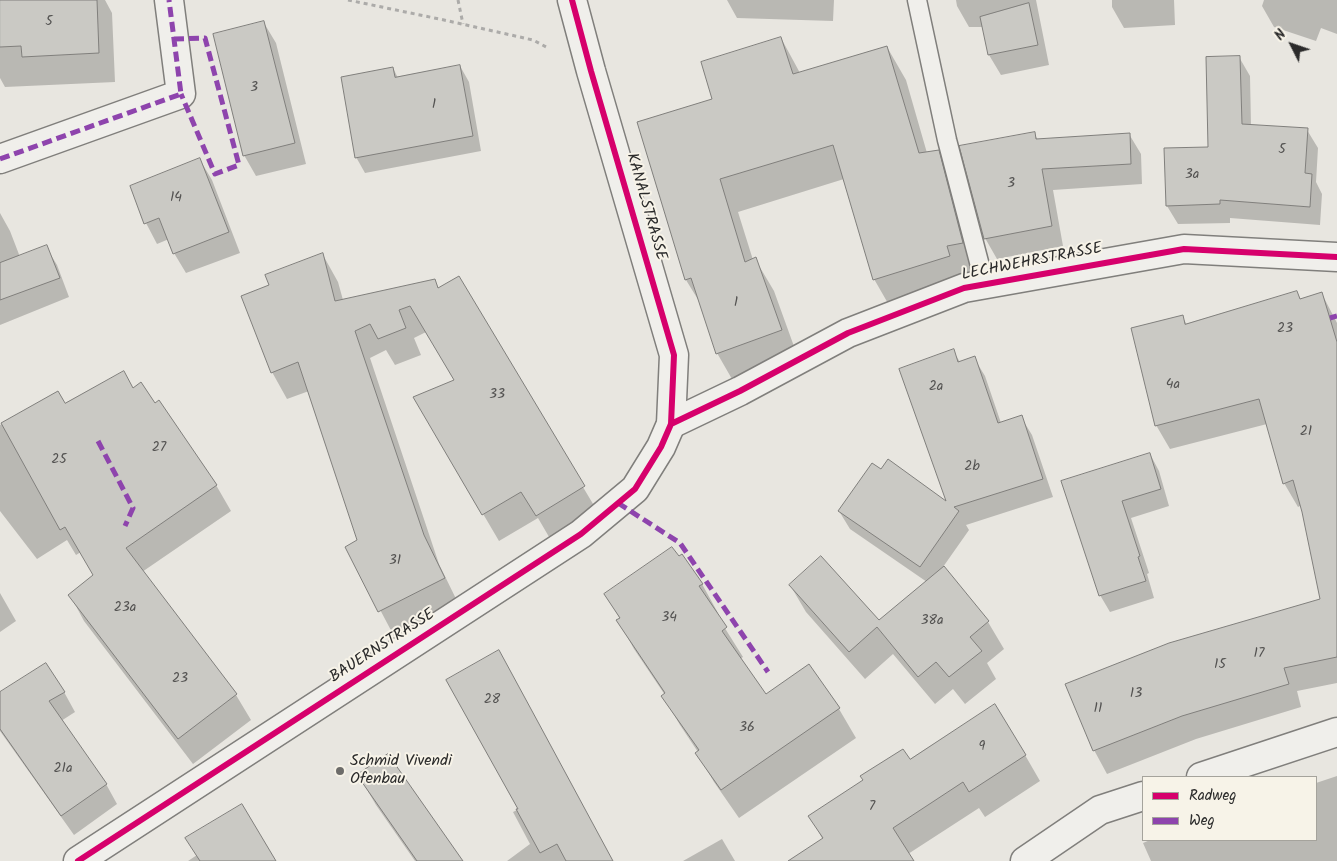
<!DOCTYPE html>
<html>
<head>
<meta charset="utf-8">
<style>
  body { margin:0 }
  #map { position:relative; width:1337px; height:861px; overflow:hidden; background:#e8e6e0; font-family:Kalam,sans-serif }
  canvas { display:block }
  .legend { position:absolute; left:1142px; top:776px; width:175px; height:65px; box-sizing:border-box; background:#f7f3e8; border:1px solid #a5a39c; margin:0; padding:6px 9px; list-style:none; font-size:15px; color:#2b2b2b }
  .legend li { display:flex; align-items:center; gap:10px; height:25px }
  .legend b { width:25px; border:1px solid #a5a39c }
  .north { position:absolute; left:1267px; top:20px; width:50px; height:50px; -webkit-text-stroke:4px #f7f3e8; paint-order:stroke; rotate:311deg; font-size:14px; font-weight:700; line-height:20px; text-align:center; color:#2b2b2b }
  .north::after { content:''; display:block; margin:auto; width:18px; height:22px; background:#2b2b2b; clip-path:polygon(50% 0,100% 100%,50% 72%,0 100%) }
</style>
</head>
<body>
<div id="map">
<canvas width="1337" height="861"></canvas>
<ul class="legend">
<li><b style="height:6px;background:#d6006c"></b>Radweg</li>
<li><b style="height:6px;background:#8e44ad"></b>Weg</li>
</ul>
<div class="north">N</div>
</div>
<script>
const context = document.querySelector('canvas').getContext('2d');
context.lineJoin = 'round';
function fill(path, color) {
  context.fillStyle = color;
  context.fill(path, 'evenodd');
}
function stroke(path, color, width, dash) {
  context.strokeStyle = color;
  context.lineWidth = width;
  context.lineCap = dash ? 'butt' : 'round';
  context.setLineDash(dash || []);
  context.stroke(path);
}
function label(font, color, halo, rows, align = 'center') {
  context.font = font + ' Kalam,sans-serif';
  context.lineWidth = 4;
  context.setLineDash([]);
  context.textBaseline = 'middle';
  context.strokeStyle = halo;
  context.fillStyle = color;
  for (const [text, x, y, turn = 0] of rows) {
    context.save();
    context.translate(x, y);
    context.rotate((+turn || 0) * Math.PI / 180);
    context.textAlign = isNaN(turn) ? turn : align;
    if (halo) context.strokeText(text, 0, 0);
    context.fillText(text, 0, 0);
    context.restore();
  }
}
fill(new Path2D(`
  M0,0H105L112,13L115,82L5,87L0,78Z
  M727,0H834L833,21L737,18Z
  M956,0H1036L1049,65L1001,75L989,55L984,27H969L957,6Z
  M1112,0H1174L1175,25L1124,28L1112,7Z
  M1264,0H1337V34L1321,28L1316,41L1274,27L1262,6Z
  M264,23L276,43L306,164L256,176L244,155Z
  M781,38L800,73L887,47L906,80L927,153L938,151L957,184L981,276L893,312L874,279L844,179L738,212L753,260L755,259L774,291L800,363L736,386L717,353L702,306L686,280L639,123L714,99Z
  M1239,57L1250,76L1251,126L1307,130L1318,148L1316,182L1322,194L1320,225L1230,218V223L1178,224L1167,206L1210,148Z
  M460,66L469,82L481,151L365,173L356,157L393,68L398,78Z
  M1034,133L1038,140L1129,134L1141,154L1142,184L1053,190L1063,246L997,259L985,238Z
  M200,160L212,180L240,253L186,273L174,253L169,239L157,244L146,223Z
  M0,213L10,231L20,257L46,247L57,265L69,297L0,325Z
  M323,255L338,282L343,300L435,280L439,289L458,277L599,514L552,542L538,518L499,541L415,398L455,381L426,332L414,338L421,355L395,365L386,350L370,358L439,564L459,605L395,638L347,547L359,541L309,391L287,399L272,372L271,286Z
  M1297,292L1301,300L1322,294L1337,323V683L1297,691L1301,707L1196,739L1107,774L1094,750L1322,600L1302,505L1298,507L1284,483L1267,424L1170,449L1156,425L1182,316L1187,325Z
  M953,351L960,362L974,358L985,376L1001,423L1021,417L1032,435L1053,497L966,525L969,530L943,567L988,622L1004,649L987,663L996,679L965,704L953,689L935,704L893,654L865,679L806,612L790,585L879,622L927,582L850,529L839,511L948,504Z
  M133,390L216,485L231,511L142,572L236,695L251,720L193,764L84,621L70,595L95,575L81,552L76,555L67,540L37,559L0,511V425L58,393L64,405Z
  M1150,454L1159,471L1169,506L1131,518L1149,573L1147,574L1154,598L1110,612L1100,595L1062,482Z
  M702,584L718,613L716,614L743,657L740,659L765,696L839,709L856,738L739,818L714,782L697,753L698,752L680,725L663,696L665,695L634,649L618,620L620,619L606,595Z
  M0,593L16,621L0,632Z
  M64,692L75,712L61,721L106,784L117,804L74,835L0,731V693Z
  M1025,755L1040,781L985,817L979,808L908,854L912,861H831L823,840L810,816L864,781L909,761Z
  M359,776L459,861H415L376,805Z
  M1337,776V861H1151L1143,843L1150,840H1316V783Z
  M519,809L613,861H507L530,844L513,812Z
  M722,839L735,861H683Z
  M197,855L275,861H188Z`), '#0003');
const building = new Path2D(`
  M0,0H97L99,53L22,57L21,46L0,47Z
  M1029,3L1038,45L988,55L980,17Z
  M264,21L295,143L243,156L213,34Z
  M781,37L793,74L887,46L919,153L939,150L963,243L947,246L950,256L873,280L833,145L720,179L745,262L756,257L782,330L716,354L691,278L685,280L637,122L712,99L701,62Z
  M1240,56L1242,124L1308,128L1305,173L1312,174L1310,207L1220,200V204L1166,206L1164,148L1208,147L1206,57Z
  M460,65L473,136L355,158L341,77L393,67L395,77Z
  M1035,132L1036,139L1130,133L1131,164L1042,169L1052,226L984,239L959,146Z
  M200,158L229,232L173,254L159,218L144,224L130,186Z
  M47,245L60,278L0,300V263Z
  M323,253L335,301L435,279L438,288L459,276L585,486L536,516L521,492L482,515L413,397L454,380L410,306L399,310L406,328L378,339L370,324L355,331L424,535L445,578L378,612L345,547L357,540L298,362L271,373L241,296L269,285L265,275Z
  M1297,291L1300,299L1322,292L1337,342V657L1284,668L1289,684L1182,716L1093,751L1065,684L1169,643L1320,599L1302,512L1293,480L1283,484L1259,399L1155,426L1131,328L1183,315L1185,324Z
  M954,349L958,362L975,356L998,423L1022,415L1043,479L954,507L959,511L920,567L838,511L872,463L881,469L888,459L946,501L899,369Z
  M124,371L133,388L141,382L155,403L159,400L217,485L126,548L237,694L178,739L68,595L93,575L65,527L60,530L1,423L58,391L65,403Z
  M1150,453L1161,489L1122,501L1140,556L1138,557L1146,581L1099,596L1061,481Z
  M672,547L679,556L682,554L703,584L699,586L727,627L722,631L766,694L809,664L840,708L721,790L695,753L699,750L661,696L665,693L616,620L620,618L604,594Z
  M821,556L879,620L944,566L989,621L970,637L982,651L949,677L936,662L918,677L877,627L849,652L789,585Z
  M499,650L538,722L613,861H566L557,844L540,853L516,809H518L446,680Z
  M46,663L65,692L49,701L107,784L61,816L0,729V692Z
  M995,704L1026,755L969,792L963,782L893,828L914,861H788L823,838L808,816L863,780L860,776L903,749L910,759Z
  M388,754L463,861H417L357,775Z
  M242,804L276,861H200L185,838Z`);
fill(building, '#cac9c4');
stroke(building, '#807f7c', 1);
const lane = new Path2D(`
  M917,0L947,140L985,285`);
const street = new Path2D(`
  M0,159L181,94L169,0
  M671,424L740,391L848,333L964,288L1184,249L1337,257
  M1201,777L1337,732
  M1025,861L1100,810L1143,796`);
const secondary = new Path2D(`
  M78,861L581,534L635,489L661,447L671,424L674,355L591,71L572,0`);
stroke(lane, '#807f7c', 21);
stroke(street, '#807f7c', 31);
stroke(secondary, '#807f7c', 31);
stroke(new Path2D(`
  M348,0L444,20L533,40L548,48
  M458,0L463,24`), '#acaba9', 3, [4, 4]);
stroke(lane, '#f0efeb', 18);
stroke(street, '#f0efeb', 28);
stroke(secondary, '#f0efeb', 28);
stroke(new Path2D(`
  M174,39L205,38L239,165L215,174L181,94
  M0,159L181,94L169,0
  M1330,318L1337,316
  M98,441L133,508L125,526
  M618,503L680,543L768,672`), '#8e44ad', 5, [10, 5]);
stroke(new Path2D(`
  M671,424L740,391L848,333L964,288L1184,249L1337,257
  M78,861L581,534L635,489L661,447L671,424L674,355L591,71L572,0`), '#d6006c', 6);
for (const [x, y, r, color] of [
  [340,771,5,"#6d6c6a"]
]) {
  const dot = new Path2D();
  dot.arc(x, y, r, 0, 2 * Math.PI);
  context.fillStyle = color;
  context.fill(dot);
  stroke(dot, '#f7f3e8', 2);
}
label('14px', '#535251', null, [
  ["5",49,23],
  ["3",254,89],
  ["1",434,106],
  ["5",1282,151],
  ["3a",1192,176],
  ["3",1011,185],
  ["14",176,199],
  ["1",736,304],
  ["23",1285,330],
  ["4a",1173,386],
  ["2a",936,388],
  ["33",497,396],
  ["21",1306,433],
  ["27",159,449],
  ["25",59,461],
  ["2b",972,468],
  ["31",395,562],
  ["23a",125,609],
  ["34",669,619],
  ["38a",932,622],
  ["17",1259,655],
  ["15",1220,666],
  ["23",180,680],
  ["13",1136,695],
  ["28",492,701],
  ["11",1098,710],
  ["36",747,729],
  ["9",982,748],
  ["21a",63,770],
  ["7",872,808]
]);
label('16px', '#2b2b2b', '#f7f3e8', [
  ["KANALSTRASSE",645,207,74],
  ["LECHWEHRSTRASSE",1032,263,-11],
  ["BAUERNSTRASSE",383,647,-33]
]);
label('16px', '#2b2b2b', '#f7f3e8', [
  ["Schmid Vivendi",350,762],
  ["Ofenbau",350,780]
], 'left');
</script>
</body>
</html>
